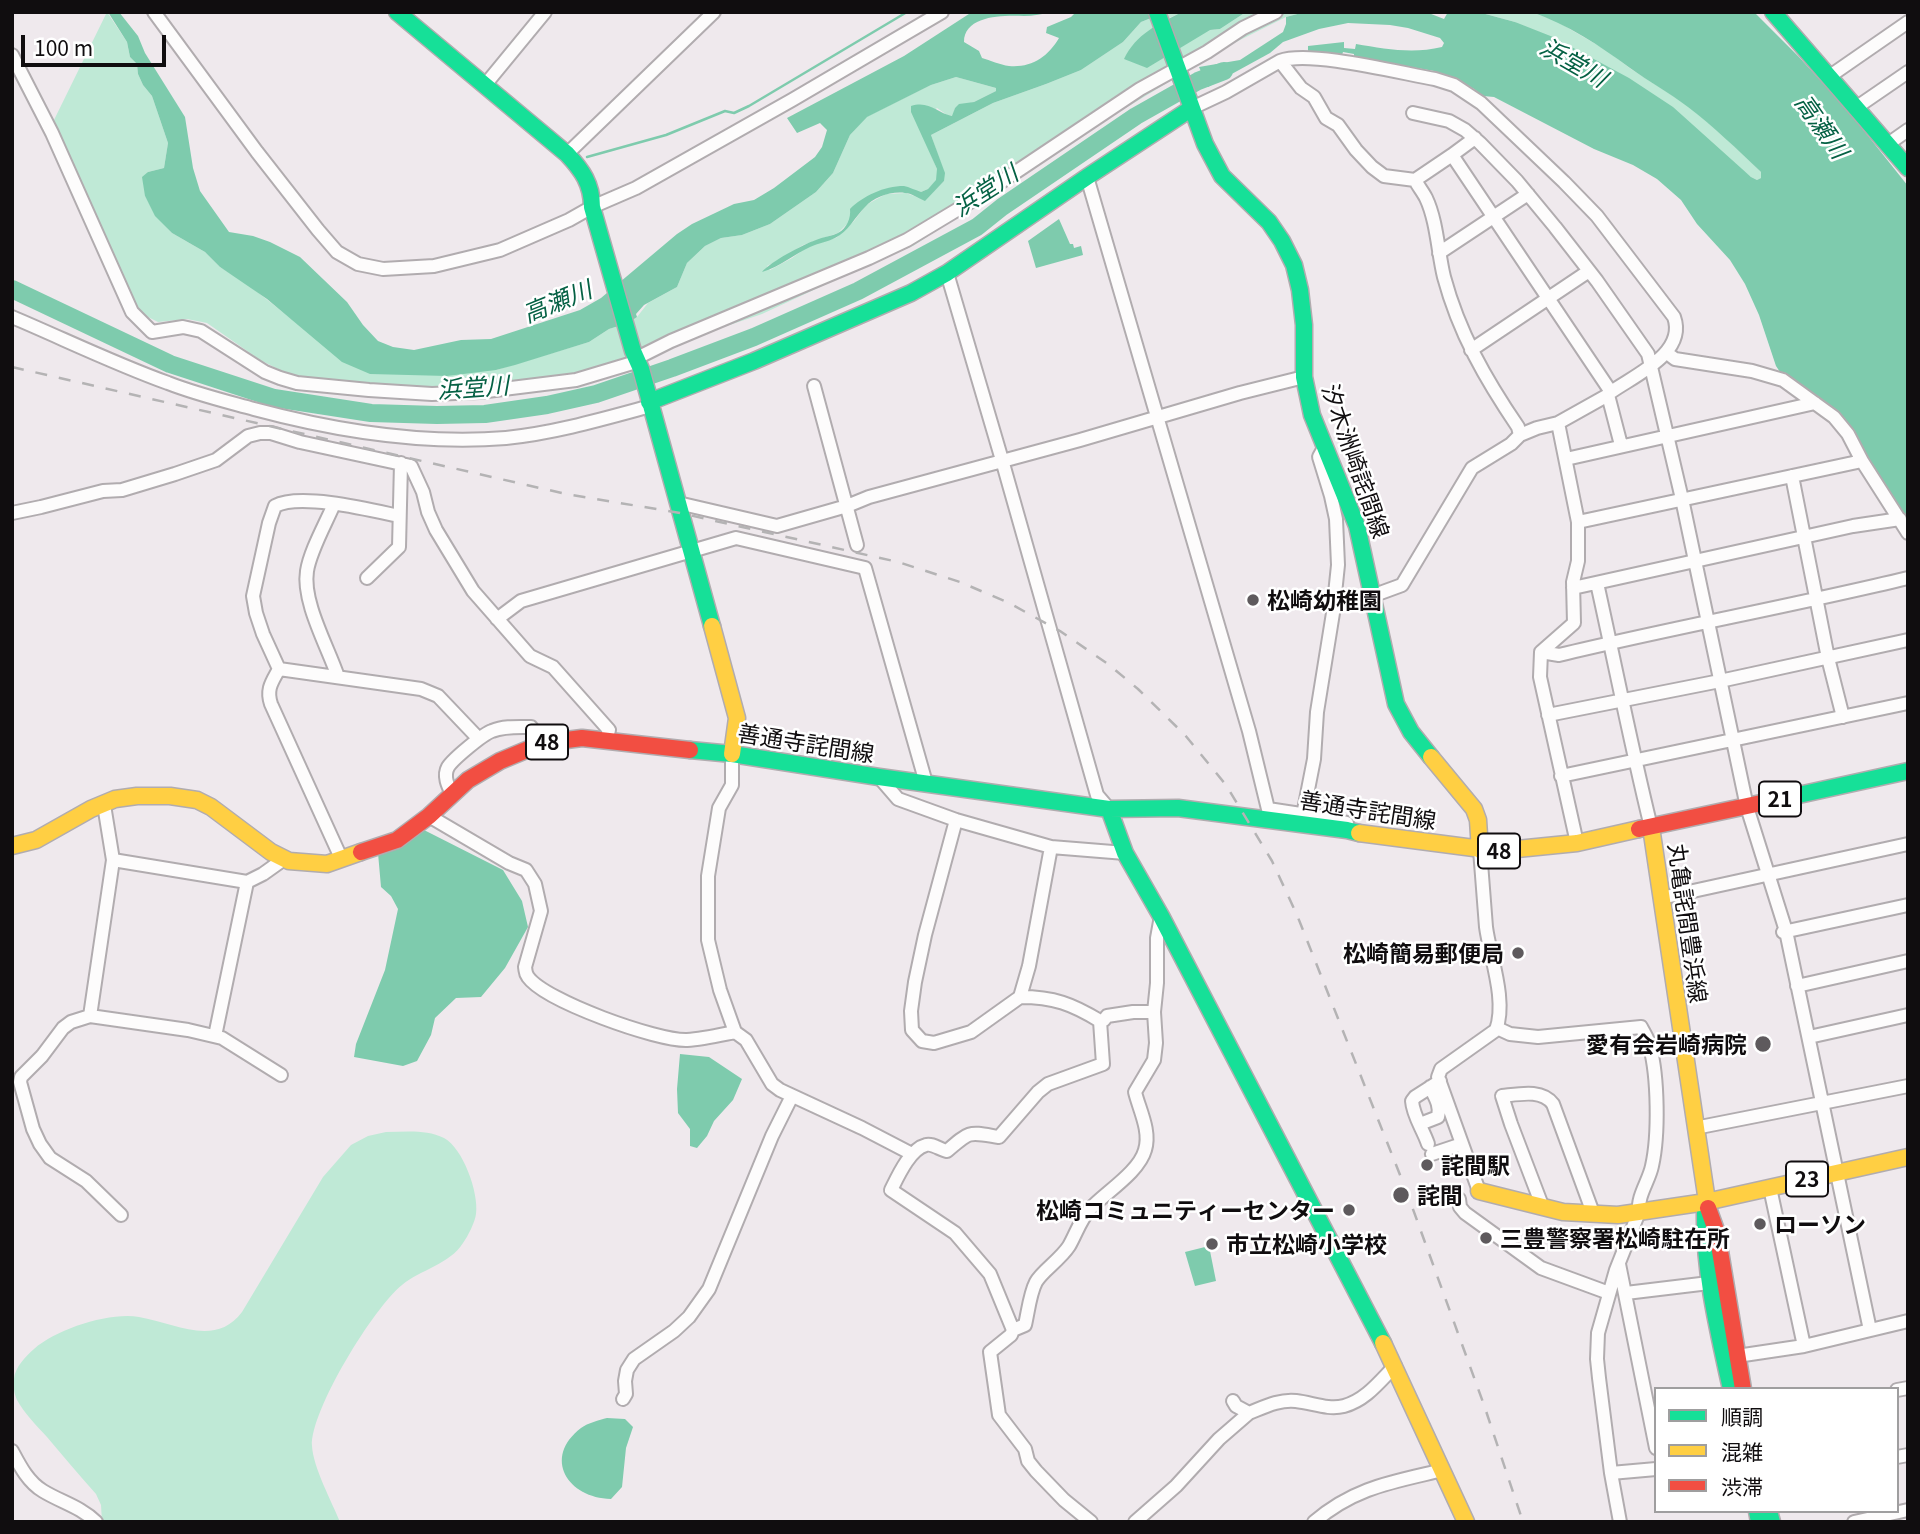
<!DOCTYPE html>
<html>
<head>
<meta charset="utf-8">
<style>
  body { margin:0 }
  #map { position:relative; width:1920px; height:1534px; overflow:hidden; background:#efe9ed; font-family:Georgia,"Noto Sans JP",serif }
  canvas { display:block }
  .frame { position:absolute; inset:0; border:14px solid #100d0f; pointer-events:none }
  .legend { position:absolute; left:1654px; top:1387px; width:245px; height:126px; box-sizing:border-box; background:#fff; border:2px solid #9f9e9f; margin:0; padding:9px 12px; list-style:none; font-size:21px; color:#100d0f }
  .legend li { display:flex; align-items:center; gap:14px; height:35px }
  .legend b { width:35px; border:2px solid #9f9e9f }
  .scale { position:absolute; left:21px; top:35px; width:145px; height:32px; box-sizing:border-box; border:4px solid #100d0f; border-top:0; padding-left:9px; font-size:21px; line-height:24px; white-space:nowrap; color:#100d0f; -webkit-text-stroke:5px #fff; paint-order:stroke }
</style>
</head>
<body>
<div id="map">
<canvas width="1920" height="1534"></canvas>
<div class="frame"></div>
<ul class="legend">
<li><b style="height:9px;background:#16e098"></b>順調</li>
<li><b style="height:9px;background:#ffcf43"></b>混雑</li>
<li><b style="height:9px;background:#f24e42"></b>渋滞</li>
</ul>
<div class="scale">100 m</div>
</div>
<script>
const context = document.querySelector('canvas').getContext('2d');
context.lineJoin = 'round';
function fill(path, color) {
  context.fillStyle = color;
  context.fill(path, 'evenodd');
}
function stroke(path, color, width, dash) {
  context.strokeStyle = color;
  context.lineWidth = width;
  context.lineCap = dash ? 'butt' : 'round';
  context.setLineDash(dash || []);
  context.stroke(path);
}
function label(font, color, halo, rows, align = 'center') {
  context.font = font + ' Georgia,"Noto Sans JP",serif';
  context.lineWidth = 5;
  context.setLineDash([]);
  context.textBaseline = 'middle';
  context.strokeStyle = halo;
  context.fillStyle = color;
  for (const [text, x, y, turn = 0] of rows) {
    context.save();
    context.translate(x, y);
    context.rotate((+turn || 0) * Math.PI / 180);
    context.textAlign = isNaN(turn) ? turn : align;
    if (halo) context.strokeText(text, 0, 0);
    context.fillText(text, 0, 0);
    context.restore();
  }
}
fill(new Path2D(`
  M107,12L127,42L130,57L137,64L138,74L143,85L152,96L168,143L164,168L148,172L145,196L156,216L172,233L205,252L220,267L246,283L313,336L483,370H496L589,342L609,329L628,323L637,317L648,303L677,287L687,263L705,246L721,238L742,235L770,224L816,192L833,173L850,135L866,117L931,85L956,77L996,88V91L974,102L955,108L953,116L947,115L937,108L917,122L937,169V180L928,189L921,192L885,189L851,217L849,222L838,233L803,245L779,260L767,266L770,270L792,258L806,248L820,242L836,238L854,221L866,205L886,194L906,193L925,200L944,181V172L931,135L993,103L1046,84L1081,70L1123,42L1141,22L1166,12H1182L1153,26L1211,30L1220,29L1246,12H1305L1286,17L1236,42L1185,72L1091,129L913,246L865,266L762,314L712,331L644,359L643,365L587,384L583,371L551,378L467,387L436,389L336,381L290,375L260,360L207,323L187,319L158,322L138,312L132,295L73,169L54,120Z
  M1478,12H1532L1556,21L1606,50L1631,69L1687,105L1721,133L1761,172V178L1757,180L1751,177L1743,171L1515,22Z
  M386,1132C405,1132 426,1129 444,1138C463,1148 479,1193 476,1214C475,1222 468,1236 463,1243C450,1264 420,1270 402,1285C374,1307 310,1411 312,1446C313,1467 332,1502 340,1522H102L101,1505L96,1494C79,1475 63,1456 47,1437C37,1426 24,1413 17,1400C14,1394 13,1385 14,1379C15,1367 26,1356 34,1349C57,1329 109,1312 139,1317C175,1323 215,1348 242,1312L323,1177L351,1145L368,1136Z`), '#bfe9d6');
fill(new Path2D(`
  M108,12H119L138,36L145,53L185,117L193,168L200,191L229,232L253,236L270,242L300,257L347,302L363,325L378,341L393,347L414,350L461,340L491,339L580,310L601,298L677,234L692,224L734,204L754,200L774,188L815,157L822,147L827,130L820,123L797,133L787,118L904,56L972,12H1052C1043,14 1033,16 1024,16C1004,15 964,15 964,42L979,51L982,58C990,60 1000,65 1009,66C1031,68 1048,57 1059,38L1046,33L1047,27L1071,17L1076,12H1166L1141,22L1123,42L1081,70L1046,84L993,103L931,135L945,173L944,181L925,201C918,198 911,193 905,193C891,191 874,197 865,207C855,217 848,232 835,238C828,242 818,243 810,247C794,254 780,267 762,272C770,262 804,244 816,240C823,237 832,236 838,233C847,228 851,218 850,209C863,196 884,186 904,186C909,187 915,190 921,192L928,189L936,180L937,169L911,112V106C929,100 937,113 952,116L955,108L959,104L974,102L996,91V88L956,77L931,85L867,117L850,135L833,173L816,192L770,224L742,235L721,238L705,246L687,263L677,287L644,305L636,314L637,317L628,323L609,329L589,342L515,365L496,370L447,376L370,374L342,362L267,299L220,267L205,252L172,233L155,216L145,196L142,177L148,172L164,168L168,143L152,96L143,85L138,74L137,64L130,57L127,42Z
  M1182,12H1246L1220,29L1210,30L1147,68L1124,59C1136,34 1158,24 1182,12Z
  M1305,12H1426L1444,19L1448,12H1478L1515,22L1553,37L1629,78L1673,107L1751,177L1757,180L1761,178V172C1737,149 1714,127 1688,107C1670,93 1649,82 1630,68C1599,45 1568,25 1532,12H1754L1799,57L1849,112L1908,186V522L1851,433L1784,378L1776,366L1759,315L1745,284L1730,260L1697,224L1681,200L1657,179L1633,165L1594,149L1494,97L1483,96L1474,89L1455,78L1434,71L1354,57V54L1343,52L1342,55L1308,51V46L1344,42V48L1355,49L1356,44C1385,49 1413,54 1442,47L1444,43L1440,38L1408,28L1390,25L1348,23L1319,29L1283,42L1270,53L1208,87L1199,67L1240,60L1283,32L1286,24V17Z
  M1059,219L1070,244H1073L1074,248L1081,246L1083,255L1036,268L1028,241Z
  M424,830L503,870L522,901L528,927L505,968L481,997L456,998L435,1018L431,1035L417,1061L403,1066L354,1057L356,1044L385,970L398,909L391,896L381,887L378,853Z
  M680,1054L709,1057L742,1079L733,1100L714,1121L707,1136L697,1148L690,1146V1129L678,1113L677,1089Z
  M1209,1246L1216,1281L1195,1286L1185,1252Z
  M607,1418L625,1419L633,1427L626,1448L622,1487L611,1499C568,1498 542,1458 581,1428C588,1423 599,1420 607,1418Z`), '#7ecbad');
stroke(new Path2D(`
  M587,157L666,135L725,111L734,113L749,106L907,12`), '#7ecbad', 2.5);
stroke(new Path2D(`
  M12,289L170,364L274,398L371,413L437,415L485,414L547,405L596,394L672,368L754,337L858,291L977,227L1002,207L1136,116L1198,81L1224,71`), '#7ecbad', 18);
const street = new Path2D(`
  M154,12L257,152L318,230L337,252L358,264L383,269L434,266L500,250L569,220L592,207L636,188L792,100L942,12
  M12,55L52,133L132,312L152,332L183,327L201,331L265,372L280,378L297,383L369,390L432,394L479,392L576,380L636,362
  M1280,61C1310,50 1400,73 1435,79L1454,85L1481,103L1564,182L1597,216L1674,317C1687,353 1635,375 1611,392
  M1830,76L1908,22
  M485,85L545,12
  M1857,107L1908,72
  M1192,108L1226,92L1280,61L1301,88L1314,97L1326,118L1338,125L1356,150L1372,167L1384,176L1415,180L1452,155L1611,392L1608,395L1621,445
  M1413,113L1449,121L1465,130L1480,143L1517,181L1555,227L1597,281L1648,354L1682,499L1747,807L1786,931L1870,1330
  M1888,144L1908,130
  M567,154L714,12
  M1452,155L1475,138
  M1087,177L1249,731L1268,809L1327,818L1347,823
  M1415,180C1418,186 1423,192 1426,198C1437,221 1438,253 1444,277C1459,333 1486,380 1518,427L1520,435
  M1439,253L1528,194
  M947,273L1002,460L1097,795L1109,809
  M12,317C64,339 115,364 168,383C196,394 225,401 254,409C336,431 421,445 506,438C555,433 603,419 651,406
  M1471,350L1589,271
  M1667,353L1675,359L1752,371L1783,380L1834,417L1848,434L1862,461L1908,533
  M635,359L671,341L869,258L907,240L980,196L1140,89L1207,52L1243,28L1276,12
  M814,386L857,545
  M1558,423L1578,522V561L1573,582L1574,623L1541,652L1540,677L1577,843
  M1566,459L1815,403
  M1792,476L1828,658L1843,717
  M678,503L777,526L847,506L869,497L1080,440L1240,393L1304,377
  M334,504C326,523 310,551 307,571C302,602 328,647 338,677
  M12,513L41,507L103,491L122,490L175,474L216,460L248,436L260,433H271L300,442L411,466L423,492L428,512L436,530L473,591L530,656L553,667L609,730L606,740
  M1578,522L1862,461
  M367,578L399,547L401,463
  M1597,583C1615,664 1631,746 1651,827
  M1573,588L1853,526L1900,519
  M1372,596L1402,585L1472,468L1511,444L1520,435L1537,428L1558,423L1608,395
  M497,619L521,601L736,538L865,568L926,783
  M1541,652L1559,655C1675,627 1792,606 1908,578
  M279,669L263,634L256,613L253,596L269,523L275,506C299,493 367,509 394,515
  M279,669L421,689L438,696L478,738
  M279,669C272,682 266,689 271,704L341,858
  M1548,715L1720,681L1908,640
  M732,754V785L719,808L708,876V940L720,990L735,1032L746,1040L772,1084L780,1090L862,1128L912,1154
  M1561,776L1908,703
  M879,777L898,799L956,820L1051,847L1125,853
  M452,794C448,786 443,776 448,767C453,759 483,734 492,731C504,726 518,727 531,727L543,743
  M1303,815L1314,759L1317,712L1333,613L1338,565L1336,519L1331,496L1319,457L1324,448
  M429,816L509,863L526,870L535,884L541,911L525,967C526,972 525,973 528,977C545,1001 657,1041 687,1040C703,1039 720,1035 735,1032
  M956,820L925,935L915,982L911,1011L912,1030L922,1041L934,1043L971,1032L1020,997L1029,966L1051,847
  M113,860L247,882L263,874L284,859
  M1661,898L1908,844
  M1783,932L1908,905
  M1797,986L1908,961
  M1020,997C1054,997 1072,1004 1100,1021
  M90,1016L113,860L104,805
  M1100,1021L1104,1020L1107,1016L1133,1012H1154
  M1497,1028L1510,1034L1538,1037L1641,1027C1644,1033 1649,1040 1650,1047C1658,1077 1659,1135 1652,1166C1649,1181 1637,1196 1639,1212L1616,1270L1598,1333L1597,1359L1599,1378L1611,1473L1620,1522
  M215,1036L247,882
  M1809,1037L1908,1015
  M1420,1124L1438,1117C1441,1106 1435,1097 1430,1087
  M1695,1128L1908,1086
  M1428,1144C1423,1129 1413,1116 1412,1101L1415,1097L1440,1081
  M1432,1154L1462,1144
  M1770,1188L1804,1346
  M1479,1191L1438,1077L1441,1069L1496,1030C1507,1000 1490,957 1486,927C1484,901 1482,875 1480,850
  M1459,1199L1460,1207L1465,1213L1541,1268L1609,1293
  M1543,1208L1511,1124L1502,1096C1520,1094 1542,1089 1553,1104L1593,1213
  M121,1215L86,1181L50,1158L40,1144L33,1129L20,1082L21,1077L42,1056L63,1028L71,1022L90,1016L188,1030L222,1038L281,1075
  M1619,1264L1656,1448
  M1626,1293L1709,1283
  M1013,1330L990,1274L955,1233L891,1190C898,1176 910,1149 926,1145C932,1143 941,1150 947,1151C971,1130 969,1132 999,1137L1038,1092L1048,1084L1103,1064L1100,1021
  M1737,1356L1804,1346L1908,1321
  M1897,1390L1908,1388
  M623,1399L626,1394L625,1381L627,1370L634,1359L674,1331L689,1317L709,1289L772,1136L792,1096
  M1233,1401L1236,1406L1249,1413C1264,1407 1280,1399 1296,1401C1313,1403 1328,1410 1344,1406C1366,1400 1380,1381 1395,1366
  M12,1451C20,1466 28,1482 43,1491C61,1502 81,1507 96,1522
  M1897,1457L1908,1455
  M1611,1473L1656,1469
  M1091,1522L1064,1500L1036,1471L1028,1461L1025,1449L999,1415L990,1352L1011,1335L1013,1330L1025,1325C1028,1312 1030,1293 1036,1282C1042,1271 1060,1260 1069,1246C1076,1234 1080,1220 1090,1209C1106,1192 1139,1172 1145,1150C1151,1131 1139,1109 1135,1092L1154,1060L1156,1043L1154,1012L1157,983V938L1161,916
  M1135,1522L1176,1486L1219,1439L1249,1413
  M1314,1522C1355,1487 1393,1482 1443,1470
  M1854,1522L1908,1510`);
const fast = new Path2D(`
  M397,12L567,154C582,170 592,184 592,207L633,351L641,369L712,626
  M1157,12L1205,144L1222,176L1269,222L1282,241L1294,265L1300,290L1304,325V377L1312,415L1357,526L1396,704L1411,732L1431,757
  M1773,12L1908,168
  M649,402L754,361L911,293L947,273L1087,177L1192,108
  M690,750L732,754L879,777L1109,809L1178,808L1347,830L1359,833
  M1794,796L1908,771
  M1109,809L1125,853L1161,916L1383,1343
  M1705,1213C1704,1273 1718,1330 1731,1389
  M1757,1511L1759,1522
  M1769,1511L1772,1522`);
const slow = new Path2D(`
  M712,626L737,718L732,754
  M1431,757L1474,809L1478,820L1480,850
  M1651,827L1708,1208
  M1359,833L1497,851L1577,843L1639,829
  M12,846L36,840L91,809L115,799L137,796H170L197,800L211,807L271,852L289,861L327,864L361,852
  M1479,1191L1563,1212L1618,1215L1706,1202
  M1706,1202L1908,1157
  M1383,1343L1466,1522`);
const jam = new Path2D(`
  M1639,829L1794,796
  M361,852L397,840L429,816L468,780L500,761L543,743L582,738L690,750
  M1708,1208L1717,1233L1743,1389`);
stroke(street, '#b1acaf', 16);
stroke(fast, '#b1acaf', 19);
stroke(slow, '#b1acaf', 19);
stroke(jam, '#b1acaf', 19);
stroke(street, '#fdfcfc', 12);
stroke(fast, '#16e098', 16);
stroke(slow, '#ffcf43', 16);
stroke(jam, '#f24e42', 16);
stroke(new Path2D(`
  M12,367L566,494L680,513L898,562L960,582L1009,603L1060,631L1108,664L1138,689L1185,735L1226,785L1272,861L1297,915L1406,1190L1484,1405L1523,1522`), '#b4b3b4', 2.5, [12, 12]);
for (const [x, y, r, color] of [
  [1253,600,7,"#5e5a5d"],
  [1518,953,7,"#5e5a5d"],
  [1763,1044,9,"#5e5a5d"],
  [1427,1165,7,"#5e5a5d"],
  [1401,1195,9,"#5e5a5d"],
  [1349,1210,7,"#5e5a5d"],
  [1760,1224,7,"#5e5a5d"],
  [1486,1238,7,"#5e5a5d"],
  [1212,1244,7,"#5e5a5d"]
]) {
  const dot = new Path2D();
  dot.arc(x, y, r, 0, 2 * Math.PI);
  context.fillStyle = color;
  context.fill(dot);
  stroke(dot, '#fff', 2.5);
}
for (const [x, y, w] of [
  [547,742,42],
  [1780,799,42],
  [1499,851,42],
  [1807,1179,42]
]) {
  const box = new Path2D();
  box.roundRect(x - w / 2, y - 17.5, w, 35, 5);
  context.fillStyle = '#fff';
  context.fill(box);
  stroke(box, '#100d0f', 2);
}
label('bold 21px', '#100d0f', null, [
  ["48",547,742],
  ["21",1780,799],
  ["48",1499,851],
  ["23",1807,1179]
]);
label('23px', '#100d0f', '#fff', [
  ["汐木洲崎詫間線",1356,461,71],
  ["善通寺詫間線",806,743,9],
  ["善通寺詫間線",1368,810,9],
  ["丸亀詫間豊浜線",1688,923,82]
]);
label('bold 23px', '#100d0f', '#fff', [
  ["松崎幼稚園",1267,600],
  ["松崎簡易郵便局",1504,953,"right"],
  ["愛有会岩崎病院",1747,1044,"right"],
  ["詫間駅",1441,1165],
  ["詫間",1417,1195],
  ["松崎コミュニティーセンター",1335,1210,"right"],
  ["ローソン",1774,1224],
  ["三豊警察署松崎駐在所",1500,1238],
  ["市立松崎小学校",1226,1244]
], 'left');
label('italic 24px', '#056144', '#fff', [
  ["浜堂川",1574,62,30],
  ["高瀬川",1822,126,55],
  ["浜堂川",985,190,-33],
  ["高瀬川",557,301,-22],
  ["浜堂川",473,387,-4]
]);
</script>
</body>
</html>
